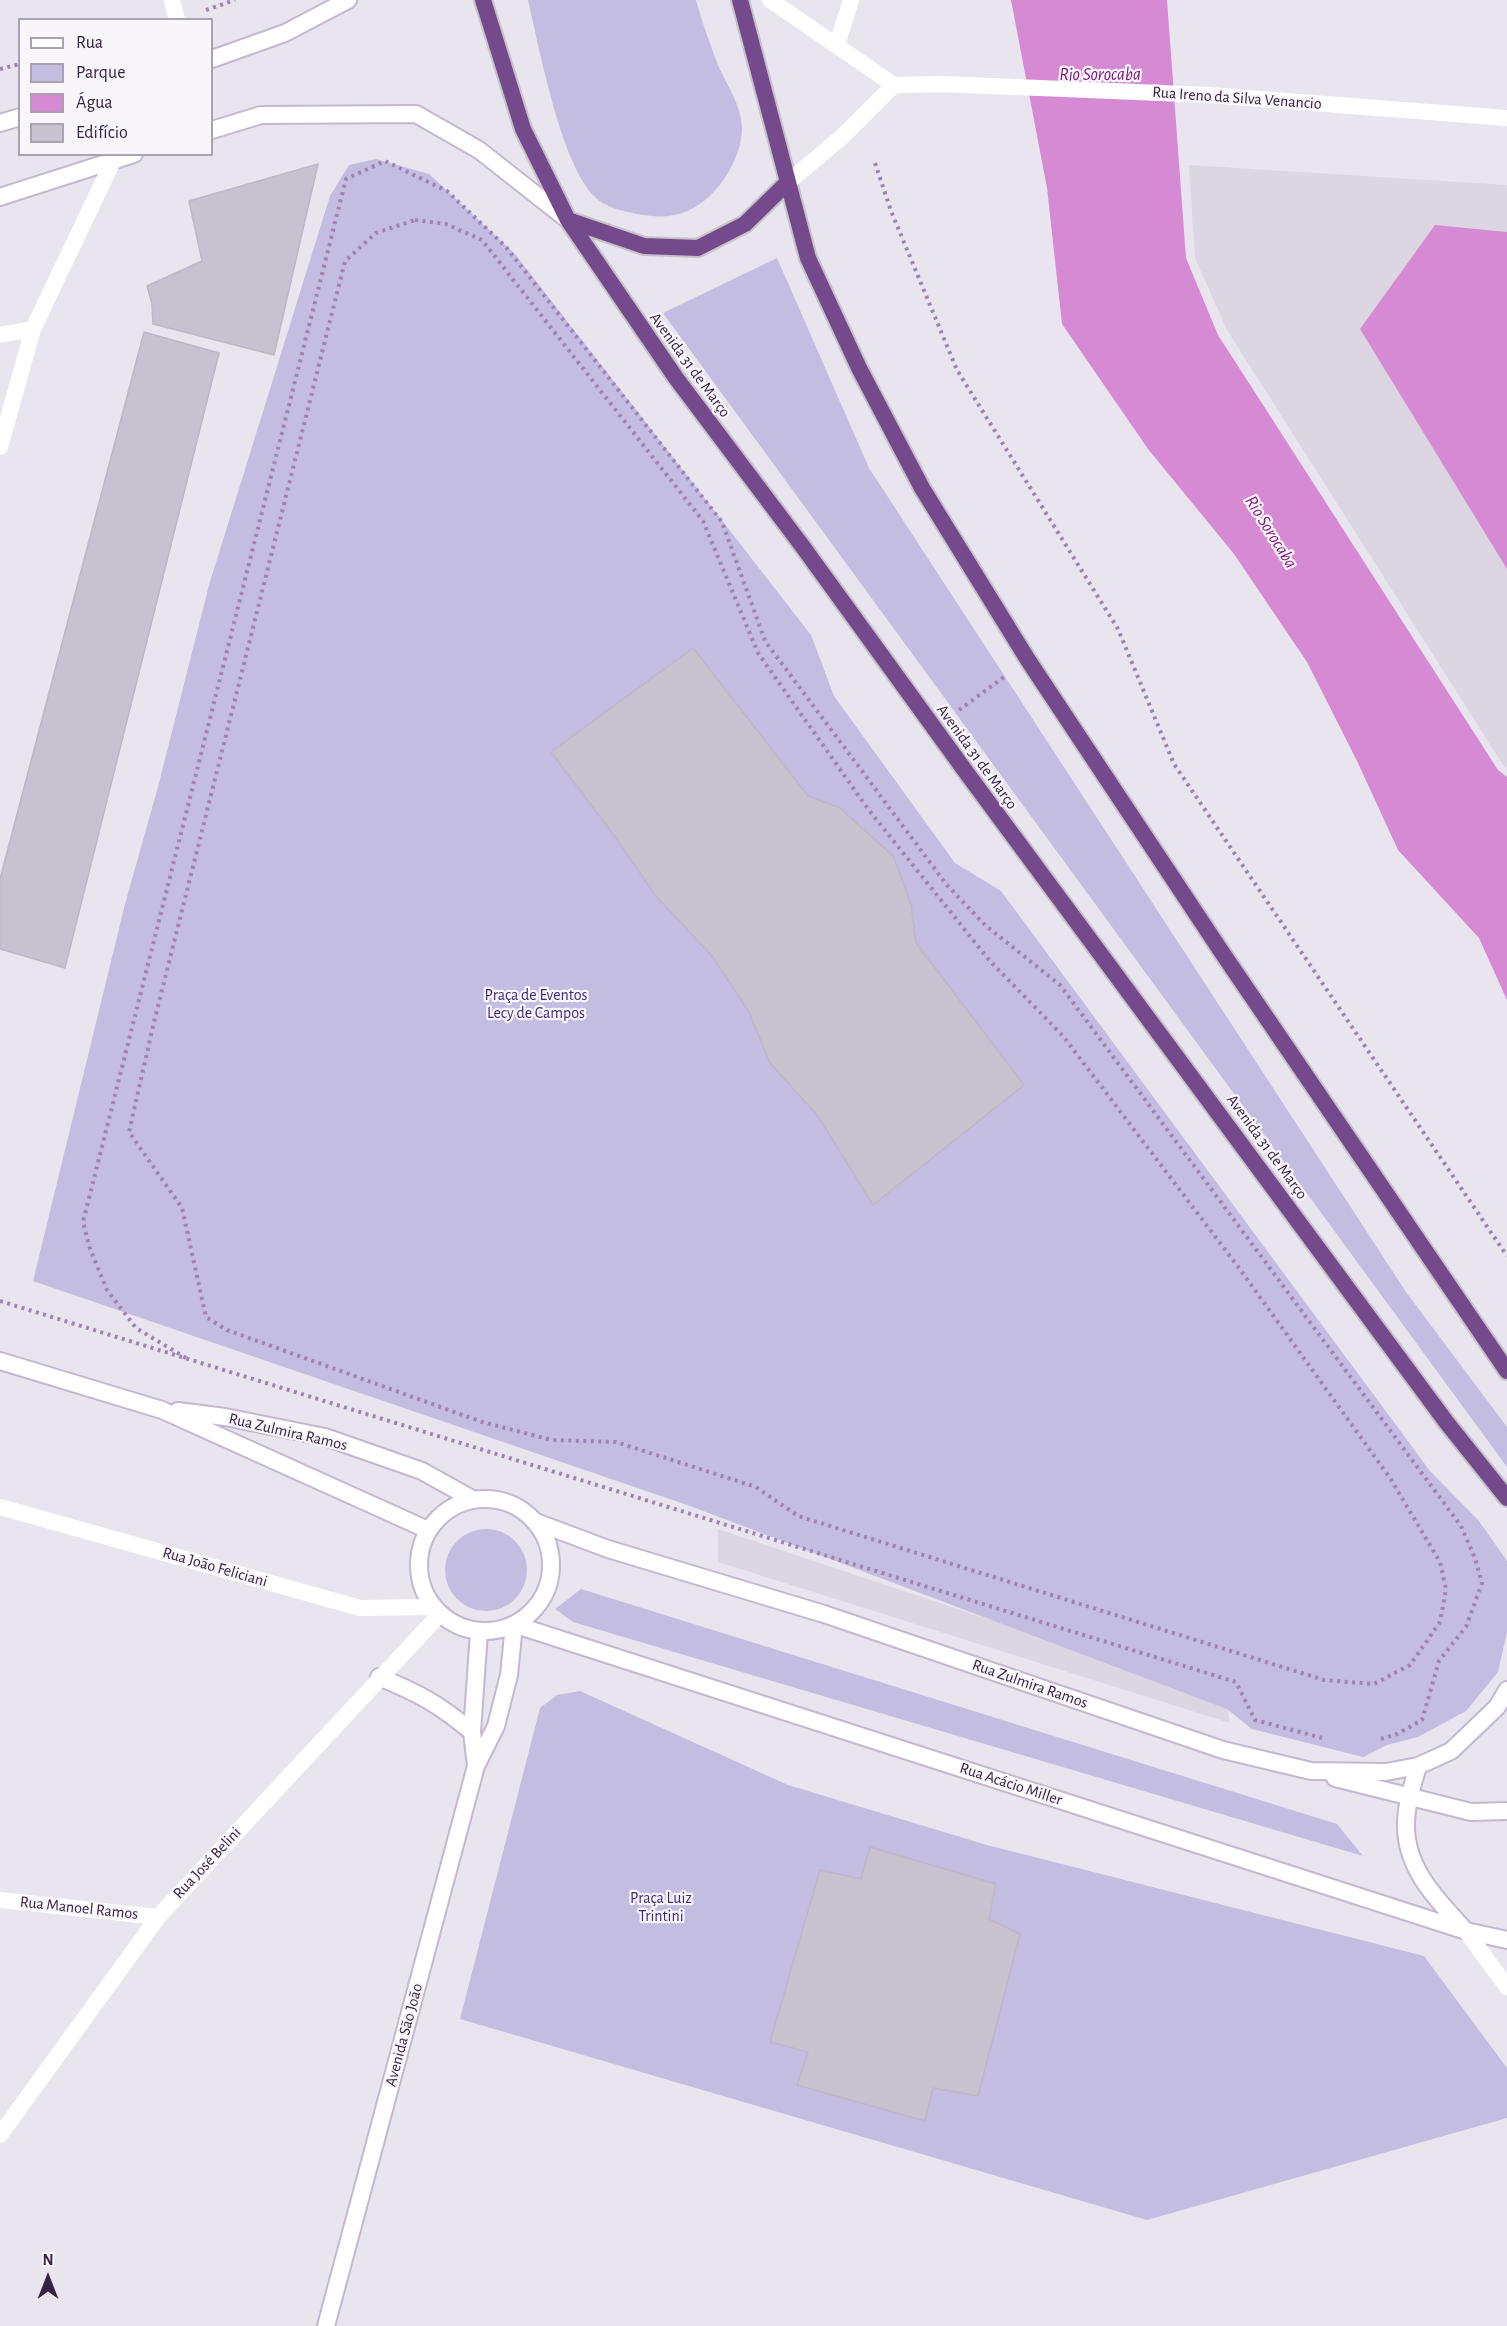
<!DOCTYPE html>
<html>
<head>
<meta charset="utf-8">
<style>
  body { margin:0 }
  #map { position:relative; width:1507px; height:2326px; overflow:hidden; background:#e9e5ef; font-family:"Alegreya Sans",sans-serif }
  canvas { display:block }
  .legend { position:absolute; left:18px; top:18px; width:195px; height:138px; box-sizing:border-box; background:#f8f6fb; border:2px solid #aaa1b1; margin:0; padding:8px 10px; list-style:none; font-size:18px; color:#362242 }
  .legend li { display:flex; align-items:center; gap:12px; height:30px }
  .legend b { width:30px; border:2px solid #aaa1b1 }
  .north { position:absolute; left:18px; top:2248px; width:60px; height:60px; -webkit-text-stroke:4px #f8f6fb; paint-order:stroke; rotate:0deg; font-size:16px; font-weight:700; line-height:24px; text-align:center; color:#362242 }
  .north::after { content:''; display:block; margin:auto; width:21px; height:27px; background:#362242; clip-path:polygon(50% 0,100% 100%,50% 72%,0 100%) }
</style>
</head>
<body>
<div id="map">
<canvas width="1507" height="2326"></canvas>
<ul class="legend">
<li><b style="height:8px;background:#fff"></b>Rua</li>
<li><b style="height:16px;background:#c2bde1"></b>Parque</li>
<li><b style="height:16px;background:#d78ad4"></b>Água</li>
<li><b style="height:16px;background:#c8c1d0"></b>Edifício</li>
</ul>
<div class="north">N</div>
</div>
<script>
const context = document.querySelector('canvas').getContext('2d');
context.lineJoin = 'round';
function fill(path, color) {
  context.fillStyle = color;
  context.fill(path, 'evenodd');
}
function stroke(path, color, width, dash) {
  context.strokeStyle = color;
  context.lineWidth = width;
  context.lineCap = dash ? 'butt' : 'round';
  context.setLineDash(dash || []);
  context.stroke(path);
}
function label(font, color, halo, rows, align = 'center') {
  context.font = font + ' "Alegreya Sans",sans-serif';
  context.lineWidth = 4.5;
  context.setLineDash([]);
  context.textBaseline = 'middle';
  context.strokeStyle = halo;
  context.fillStyle = color;
  for (const [text, x, y, turn = 0] of rows) {
    context.save();
    context.translate(x, y);
    context.rotate((+turn || 0) * Math.PI / 180);
    context.textAlign = isNaN(turn) ? turn : align;
    if (halo) context.strokeText(text, 0, 0);
    context.fillText(text, 0, 0);
    context.restore();
  }
}
fill(new Path2D(`
  M1189,165L1507,185V768L1503,765L1227,330L1195,258Z
  M718,1529L1225,1698L1230,1723L718,1562Z`), '#dcd6e3');
fill(new Path2D(`
  M528,0H696C702,22 710,44 718,65C727,86 741,104 742,128C742,161 714,203 682,213C665,219 644,216 628,212C618,210 602,205 595,197C561,165 539,47 528,0Z
  M376,159L429,174L515,254L811,635L834,696L955,863L1001,891L1430,1471L1479,1521L1507,1561V1632L1498,1672L1466,1711L1418,1737L1387,1745L1363,1757L1252,1729L1227,1709L690,1506L33,1281L125,904L158,787L209,585L330,196L349,165Z
  M777,258L869,468L1406,1292L1507,1427V1467L663,313Z
  M445 1570a41 41 0 1 1 82 0a41 41 0 1 1-82 0Z
  M581,1589L1337,1824L1363,1856L573,1622L555,1609Z
  M580,1691L788,1785L987,1845L1424,1956L1507,2068V2118L1147,2220L460,2019L540,1708L557,1695Z`), '#c2bde1');
fill(new Path2D(`
  M1011,0H1167L1186,258L1218,335L1498,770L1507,777V1000L1479,938L1398,850L1357,761L1307,662L1234,554L1148,449L1062,324L1047,188Z
  M1435,225L1507,232V569L1360,329Z`), '#d78ad4');
const building = new Path2D(`
  M318,164L274,355L153,324L152,304L147,286L202,261L189,201Z
  M144,332L219,353L65,968L0,949V879Z
  M693,648L808,796L840,808L893,856L911,904L916,943L1024,1085L873,1205L818,1116L770,1063L749,1012L712,956L655,895L616,838L551,752Z
  M870,1847L996,1884L989,1919L1020,1934L978,2096L933,2088L925,2121L797,2085L808,2052L770,2042L820,1870L861,1879Z`);
fill(building, '#c8c1d0');
stroke(building, '#bfb6c9', 1.5);
const secondary = new Path2D(`
  M212,59L285,33L348,0
  M0,123L20,117
  M212,130L261,115L416,114L479,150L568,220
  M0,197L134,154
  M0,1361L162,1410L428,1530
  M178,1411L225,1417L325,1437L422,1471L474,1500
  M419 1565a66 66 0 1 1 132 0a66 66 0 1 1-132 0Z
  M536,1522L608,1549L824,1614L1223,1750L1311,1771L1386,1772L1418,1766L1451,1751L1497,1707L1507,1690
  M516,1625L1466,1931L1507,1940
  M379,1677C418,1693 439,1704 472,1732
  M476,1766L472,1732L479,1632
  M1418,1766C1413,1784 1406,1804 1406,1824C1405,1868 1437,1900 1465,1930
  M1335,1778L1471,1812L1507,1811
  M326,2326L476,1766L496,1726L509,1675L514,1625`);
const trunk = new Path2D(`
  M483,0L523,129L568,220L676,378L803,547L966,772L1447,1423L1507,1498
  M740,0L808,258L859,368L922,488L1028,660L1221,951L1507,1371
  M568,220L644,246L698,248L745,224L787,183`);
stroke(secondary, '#c4b7cf', 20);
stroke(trunk, '#c7c1ca', 20);
stroke(new Path2D(`
  M206,10L235,0
  M0,69L20,64
  M875,163L891,211L957,370L1118,629L1174,764L1507,1256
  M415,220L446,224L482,240L703,521L758,653L868,809L989,960L1063,1036L1239,1268L1390,1478L1440,1562L1446,1589L1440,1622L1410,1665L1374,1684L1324,1680L798,1516L756,1487L616,1442L552,1440L482,1422L227,1330L206,1317L182,1208L129,1132L154,1022L345,261L376,233Z
  M959,710L1004,677
  M0,1301L1236,1682L1255,1720L1322,1738
  M186,1358L136,1328L107,1290L90,1249L83,1222L346,179L385,161L447,191L506,247L722,522L765,641L859,767L946,884L985,925L1060,985L1461,1526L1475,1558L1482,1583L1466,1627L1439,1661L1422,1720L1397,1734L1377,1740`), '#9f83b4', 4, [3, 4.5]);
stroke(new Path2D(`
  M172,0L177,20
  M837,45L851,0
  M0,335L33,329
  M0,447L33,329L113,161`), '#fff', 16);
stroke(new Path2D(`
  M770,0L894,85L943,84L1209,95L1507,118
  M787,183L843,136L894,85
  M0,1900L158,1917
  M1466,1931L1507,1987
  M0,2135L158,1917L440,1614`), '#fff', 16);
stroke(new Path2D(`
  M0,1507L360,1608L433,1607`), '#fff', 16);
stroke(secondary, '#fff', 16);
stroke(trunk, '#754a8c', 16);
label('16px', '#362242', '#f8f6fb', [
  ["Rua Ireno da Silva Venancio",1237,98,4],
  ["Avenida 31 de Março",690,365,54],
  ["Avenida 31 de Março",977,757,54],
  ["Avenida 31 de Março",1267,1147,54],
  ["Rua Zulmira Ramos",288,1432,13],
  ["Rua João Feliciani",215,1567,16],
  ["Rua Zulmira Ramos",1030,1684,19],
  ["Rua Acácio Miller",1011,1784,18],
  ["Rua José Belini",207,1863,-47],
  ["Rua Manoel Ramos",79,1908,6],
  ["Avenida São João",404,2035,-75]
]);
label('16px', '#40297c', '#f8f6fb', [
  ["Praça de Eventos",536,995],
  ["Lecy de Campos",536,1013],
  ["Praça Luiz",661,1898],
  ["Trintini",661,1916]
]);
label('italic 18px', '#83177e', '#f8f6fb', [
  ["Rio Sorocaba",1100,75],
  ["Rio Sorocaba",1271,532,58]
]);
</script>
</body>
</html>
